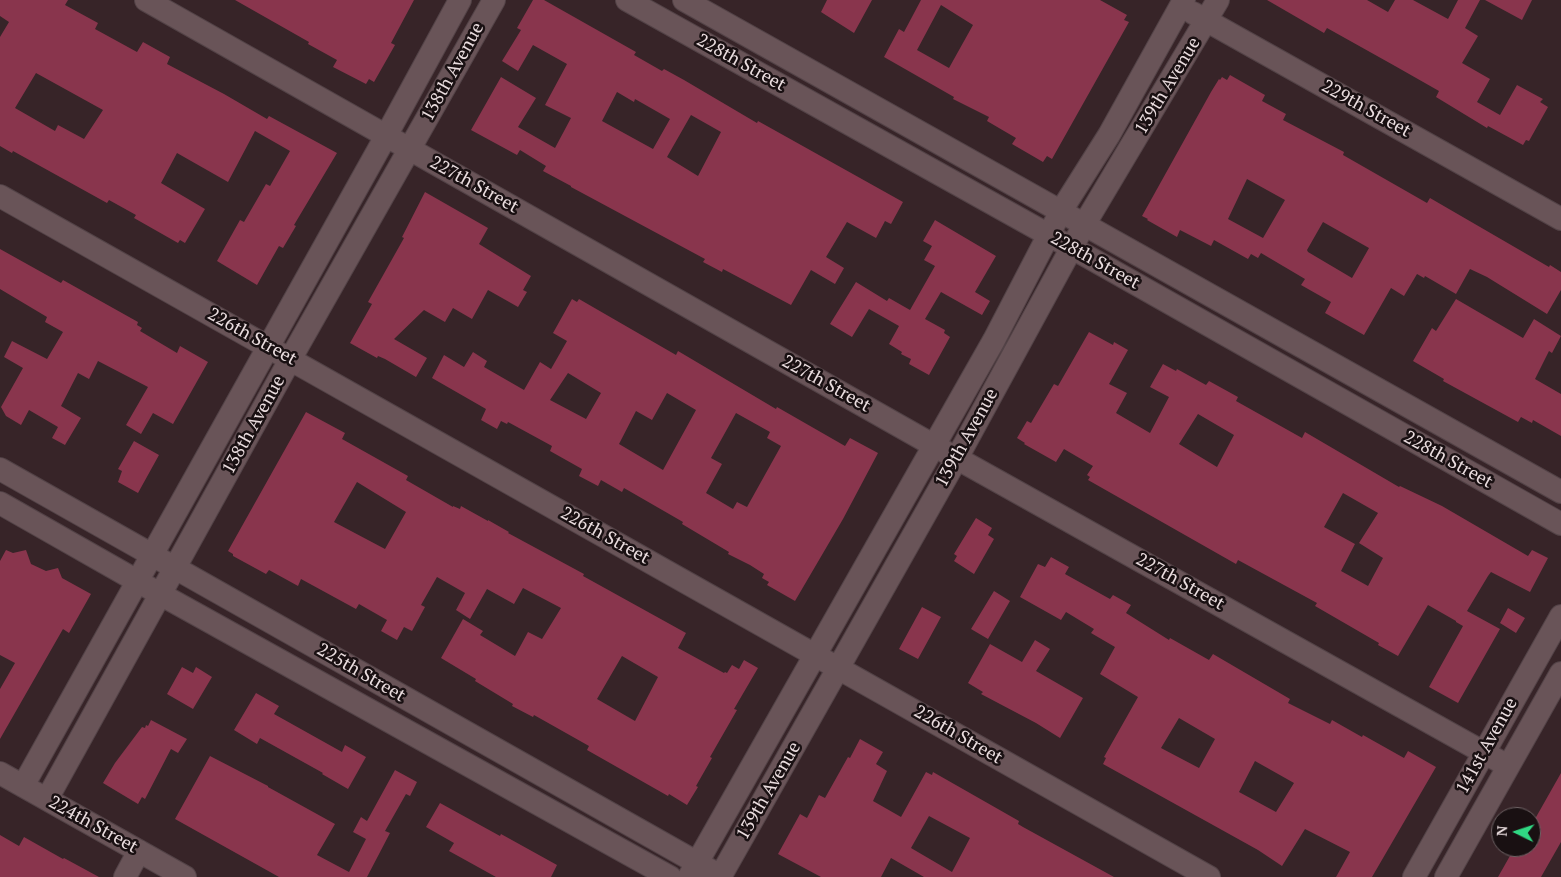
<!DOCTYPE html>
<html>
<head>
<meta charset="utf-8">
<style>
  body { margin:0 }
  #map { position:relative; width:1561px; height:877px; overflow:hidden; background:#372428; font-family:"PT Serif",serif }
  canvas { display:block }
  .north { position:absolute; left:1491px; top:807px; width:50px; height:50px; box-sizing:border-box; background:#191012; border:1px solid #6d6264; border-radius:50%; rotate:274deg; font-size:14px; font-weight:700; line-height:20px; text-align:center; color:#eadddf }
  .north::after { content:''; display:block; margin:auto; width:18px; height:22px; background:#30d883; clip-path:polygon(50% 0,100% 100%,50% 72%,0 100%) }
</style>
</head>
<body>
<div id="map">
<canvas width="1561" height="877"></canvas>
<div class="north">N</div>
</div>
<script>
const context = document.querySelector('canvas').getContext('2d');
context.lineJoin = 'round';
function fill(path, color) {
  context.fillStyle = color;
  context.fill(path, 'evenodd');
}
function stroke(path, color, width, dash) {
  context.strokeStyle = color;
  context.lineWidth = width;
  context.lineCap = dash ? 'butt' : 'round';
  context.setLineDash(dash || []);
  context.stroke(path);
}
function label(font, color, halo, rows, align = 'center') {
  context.font = font + ' "PT Serif",serif';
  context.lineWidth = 5;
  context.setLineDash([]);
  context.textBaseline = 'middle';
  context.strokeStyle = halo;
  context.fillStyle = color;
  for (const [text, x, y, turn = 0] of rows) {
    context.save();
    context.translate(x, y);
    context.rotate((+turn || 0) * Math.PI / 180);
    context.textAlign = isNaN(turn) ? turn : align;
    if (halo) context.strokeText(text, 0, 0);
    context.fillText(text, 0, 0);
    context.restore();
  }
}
fill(new Path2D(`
  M0,0H68L65,5L98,23L95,29L137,52L143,42L170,57L167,64L224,94L267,119L269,116L337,153L294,225L296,226L283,248L279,246L257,285L217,261L240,220L244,222L266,184L270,186L290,151L255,131L228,182L177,153L161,183L205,209L185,243L180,240L178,243L134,218L136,215L109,200L107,203L13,151L12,153L0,146V37L9,22L0,16ZM36,73L103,110L84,139L58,125L55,131L15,108Z
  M235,0H414L391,43L395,45L374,82L369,79L366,84L333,67L337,60L308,44L309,42Z
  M533,0H544L636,52L634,55L662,71L664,69L684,80L757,123L758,121L903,202L891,224L885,221L876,238L847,222L826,257L844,268L835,284L811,270L791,305L723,269L722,272L703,262L705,259L571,187V186L543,171L546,166L520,150L517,155L471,130L501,77L536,98L518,127L555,148L571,118L545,105L567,64L533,45L518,71L502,61L521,30L517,28ZM617,92L634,102L635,99L670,119L653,149L602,121ZM691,115L721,132L698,176L667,157Z
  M827,0H872L854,33L821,12Z
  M921,0H1100L1127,15L1124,20L1129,22L1052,159L1047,156L1043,162L1012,144L1016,138L987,121L989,117L953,99L954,97L884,57L899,29L904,32ZM941,5L973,25L949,68L917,50Z
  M1267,0H1367L1388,12L1395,0H1413L1448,19L1458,0H1480L1465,28L1478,36L1462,63L1490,79L1477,102L1500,115L1517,85L1543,99L1540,102L1548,107L1529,141L1526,140L1523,145L1488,126L1487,128L1436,97L1439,91L1395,66L1327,28L1324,33Z
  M1485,0H1532L1522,20Z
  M1230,75L1265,95L1262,101L1286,114L1283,120L1344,152L1343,155L1427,203L1430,198L1549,267L1550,265L1561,272V290L1547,314L1487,277L1470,269L1456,294L1425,276L1424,278L1417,274L1404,296L1391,288L1364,335L1325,313L1331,302L1301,285L1305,279L1261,253L1258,258L1251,254L1248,259L1214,240L1211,246L1180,230L1177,237L1147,220L1148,219L1142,216L1211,92L1219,79L1220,80L1222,77L1227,80ZM1247,179L1285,200L1263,238L1228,219ZM1323,222L1369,248L1352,278L1308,252L1307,250Z
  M425,192L488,228L479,244L531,276L523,290L527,292L518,307L488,290L472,319L453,308L445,322L424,310L394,339L427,358L416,377L385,359L378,356L377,358L350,343L372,304L368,302L404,238L402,237Z
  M935,220L996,256L975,292L990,301L982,315L941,292L925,319L945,330L944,333L950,337L929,375L909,364L911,359L901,354L902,352L889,344L899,326L869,309L852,337L830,324L856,282L887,301L889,298L910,310L935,266L924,260L932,246L923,241Z
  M0,249L61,283L63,280L138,322L137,325L142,328L140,331L177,353L180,346L208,362L173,424L153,413L141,434L126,425L148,387L98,361L89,379L78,373L61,406L81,418L65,445L52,438L58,427L29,410L21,425L6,416L1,407L23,368L4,357L12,341L47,359L63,332L45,322L47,317L0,289Z
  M572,299L577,302L579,299L676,355L678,351L776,409L777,407L845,446L850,438L878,453L843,519L795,601L767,585L769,582L762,578L764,574L750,565L728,554L729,552L682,524L683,522L624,488L622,492L601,480L598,486L579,476L582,469L550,451L552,446L508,422L507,424L501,421L497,429L481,420L486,409L432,378L444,355L464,367L473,352L487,361L484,367L524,390L540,362L551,369L567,341L553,333ZM568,373L601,393L586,419L550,400ZM667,393L696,410L663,470L619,444L636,411L652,420ZM736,413L770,432L767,438L781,446L747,507L737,502L733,509L706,493L722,464L711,458Z
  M1456,299L1523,338L1534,319L1561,336L1552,353L1549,351L1535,379L1561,394V436L1533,420L1532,423L1521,417L1518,422L1443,381L1444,379L1413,361L1432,328L1436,331Z
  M1089,332L1113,345L1114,342L1128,350L1109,384L1127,393L1116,413L1150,433L1169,397L1150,387L1163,364L1176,371L1177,369L1206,385L1209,381L1238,397L1236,401L1302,438L1305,432L1399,487L1400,486L1442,506L1528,556L1532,550L1548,558L1530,592L1491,572L1488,576L1467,611L1500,629L1458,703L1429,687L1463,626L1456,622V621L1428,605L1398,656L1378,645L1379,643L1315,606L1317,603L1238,560L1236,564L1088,480L1090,477L1087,475L1093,466L1064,449L1056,462L1024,444L1025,443L1017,438L1027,421L1031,423L1054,384L1058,386ZM1198,414L1234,435L1217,467L1179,444ZM1343,493L1378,513L1359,543L1383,558L1368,586L1341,571L1355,544L1324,527Z
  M306,412L345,433L342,439L408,476L406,480L453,507V506L460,509L461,506L488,521V520L509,532L508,533L584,574L583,576L686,633L678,648L724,673L725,672L727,673L732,665L739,669L744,660L758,668L734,709L737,710L710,757L712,758L696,786L698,787L687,805L669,794L668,796L587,750L589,746L534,715L533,717L512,706L513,704L475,681L476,679L441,658L463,619L483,631L480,635L515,656L528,632L542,639L561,608L523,588L514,604L487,589L470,619L456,610L465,593L437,577L421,605L425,607L412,631L404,627L397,640L381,631L387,620L359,604L356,609L301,579L298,586L269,570L266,574L233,556V554L228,551ZM357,482L406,512L385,549L334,522ZM622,656L658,677L635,721L597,699Z
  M134,441L159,455L138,493L118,482L122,471L118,469Z
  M976,518L992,528L988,535L994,539L974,574L954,561L957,556L954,554Z
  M6,550L13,553L26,550L31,564L46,571L58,568L62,578L91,594L69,633L63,629L0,739V689L15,663L0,655V561Z
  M1051,557L1069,567L1065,574L1110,599L1113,595L1131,605L1126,613L1169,640L1170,638L1209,660L1213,654L1290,699L1288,703L1330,724L1332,720L1362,737L1363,735L1404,758L1408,751L1436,767L1372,877H1336L1350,852L1305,829L1282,866L1258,850L1103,764L1106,758L1104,757L1138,697L1100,674L1115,647L1091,633L1094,629L1066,612L1061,620L1020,597L1038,564L1045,567ZM1179,718L1215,739L1199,768L1161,748ZM1255,761L1294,783L1276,812L1239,792Z
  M994,591L1010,601L988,639L971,629Z
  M922,607L941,617L918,659L899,649Z
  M1508,608L1525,618L1516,633L1500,623Z
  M1035,640L1050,649L1036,671L1083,698L1060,738L1036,723L981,694L983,692L968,683L990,644L1022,662Z
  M182,667L193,673L196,667L212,677L193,709L167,694Z
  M256,693L279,706L274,714L342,752L345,745L366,757L348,789L322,774L323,773L260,738L257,744L234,730Z
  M151,720L187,739L178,753L171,749L145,799L142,797L138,804L103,783L115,763L142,727L145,728L146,725L148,726Z
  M860,739L883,752L876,764L887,771L873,801L901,817L926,772L932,775L933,772L1019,821L1018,824L1023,827L1114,877H924L891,858L881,877H821L778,854L800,814L807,818L819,795L825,798L848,757L850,758ZM929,816L970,838L952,872L911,848Z
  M210,756L268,786V787L335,824L317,855L349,872L366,839L353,832L361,817L367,821L395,770L417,782L410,796L406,794L385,831L390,833L367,877H279L175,819Z
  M1561,773V842L1541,877H1498L1515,847H1531V826Z
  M440,803L500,836L501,834L557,865L551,877H496L449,851L454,843L426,827Z
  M0,835L19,846L24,837L63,859L64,858L99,877H0Z`), '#89354d');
const street = new Path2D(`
  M146,0L933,445L1508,766
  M627,0L1090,258L1561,524
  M684,0L1561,492
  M1193,13L1561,219
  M0,196L1209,877
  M0,469L710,870
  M0,503L160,594L670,877
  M0,773L185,877
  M23,786L386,136L460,0
  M47,799L291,358L494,0
  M125,877L139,851
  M689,877L994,340L1061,211L1109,135L1184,0
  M720,877L957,458L1084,225L1218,0
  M1414,877L1561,616
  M1446,877L1561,673`);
stroke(street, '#534347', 24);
stroke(street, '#695458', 22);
label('18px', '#eadddf', '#191012', [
  ["228th Street",741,63,29],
  ["138th Avenue",453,72,-61],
  ["139th Avenue",1168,86,-59],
  ["229th Street",1366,109,29],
  ["227th Street",474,185,29],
  ["228th Street",1095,261,29],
  ["226th Street",252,337,29],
  ["227th Street",826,384,29],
  ["138th Avenue",254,425,-61],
  ["139th Avenue",967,438,-61],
  ["228th Street",1448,460,29],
  ["226th Street",605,536,29],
  ["227th Street",1180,582,29],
  ["225th Street",361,673,30],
  ["226th Street",958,735,30],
  ["141st Avenue",1487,746,-61],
  ["139th Avenue",769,791,-60],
  ["224th Street",93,825,29]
]);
</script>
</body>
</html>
